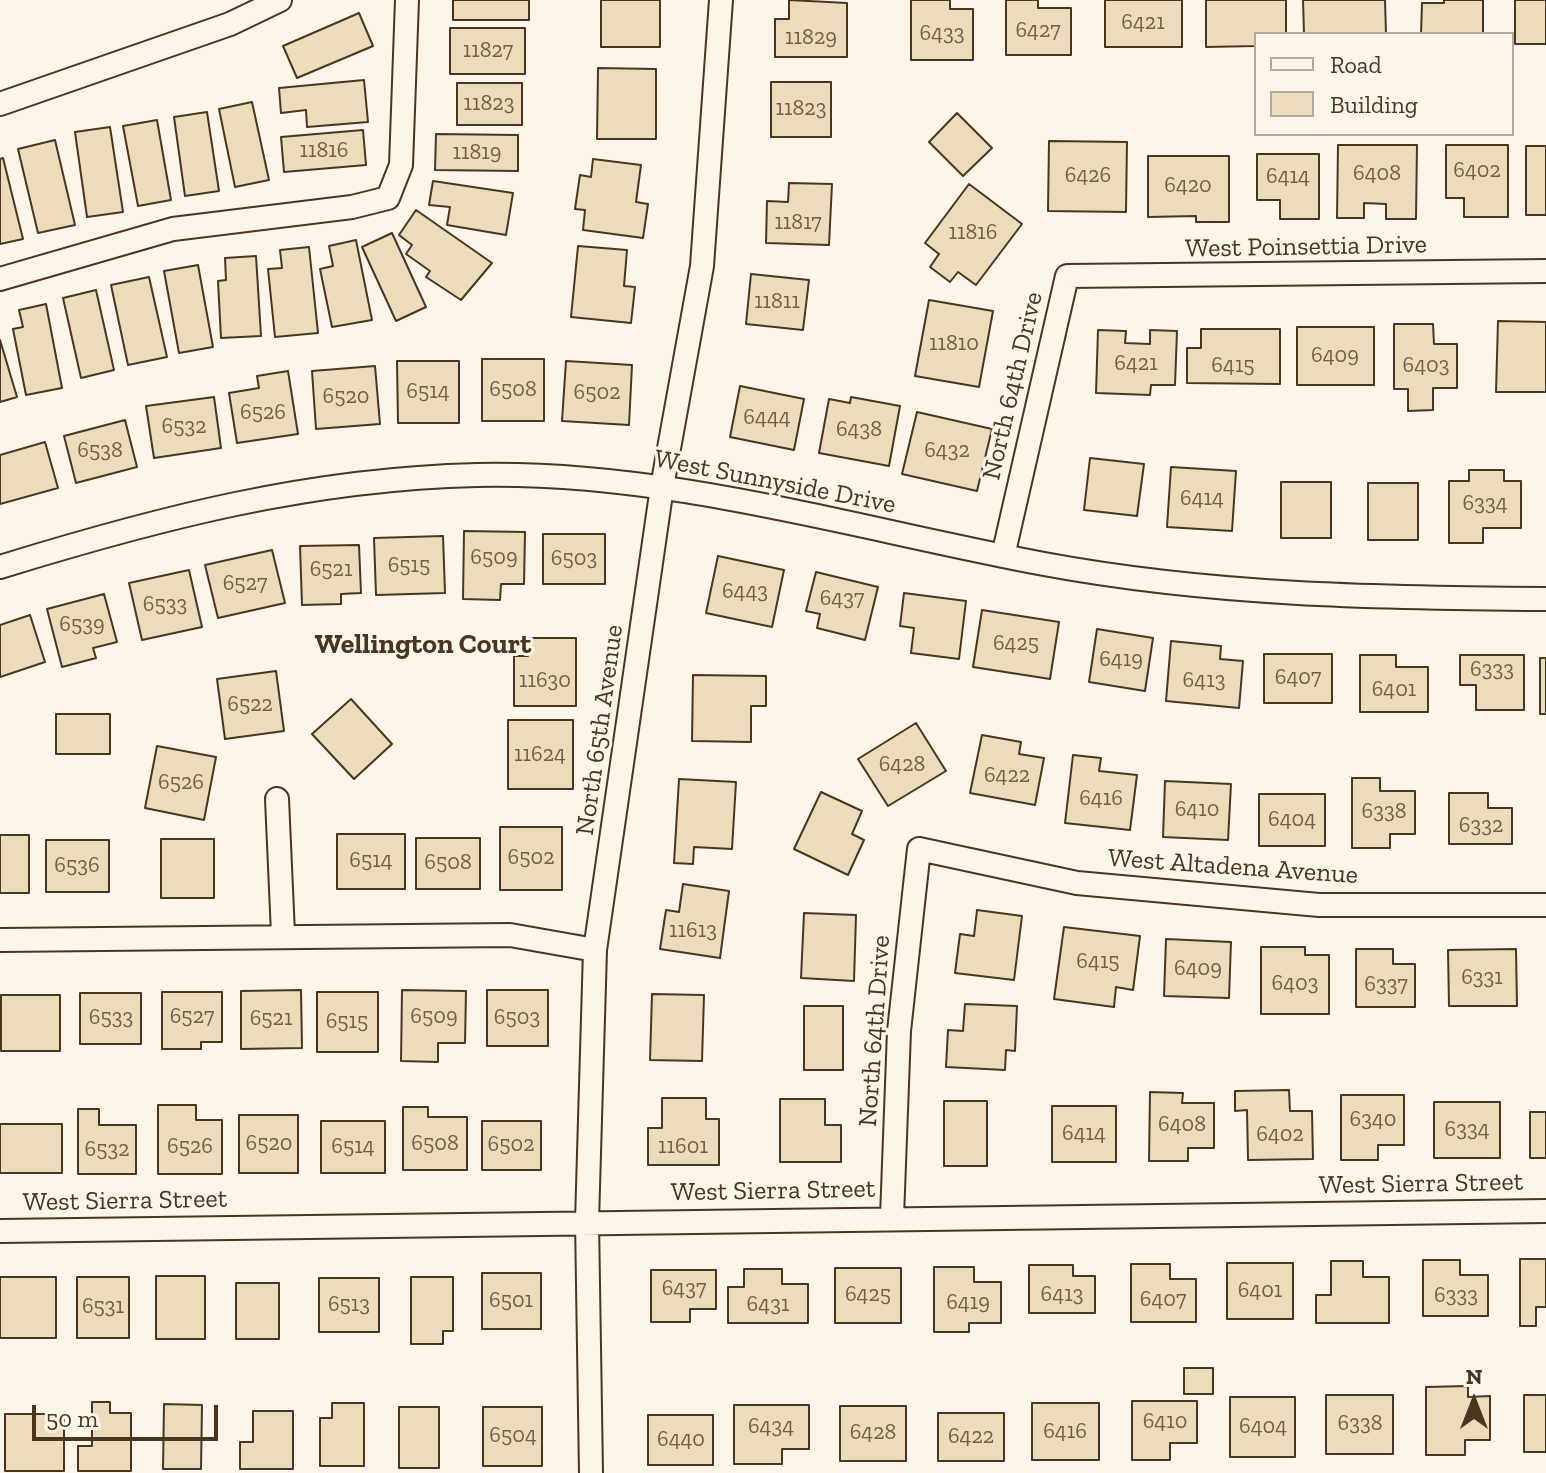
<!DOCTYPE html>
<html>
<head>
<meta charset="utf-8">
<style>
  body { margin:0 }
  #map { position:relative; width:1546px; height:1473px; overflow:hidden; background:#fbf6e9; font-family:"Zilla Slab",serif }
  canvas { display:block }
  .legend { position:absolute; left:1254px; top:32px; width:260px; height:104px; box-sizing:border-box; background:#fbf6e9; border:2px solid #b4a999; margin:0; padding:10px 14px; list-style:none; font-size:24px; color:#4a3520 }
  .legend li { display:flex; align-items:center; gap:16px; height:40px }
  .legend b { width:40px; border:2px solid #b4a999 }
  .north { position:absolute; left:1434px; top:1361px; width:80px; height:80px; -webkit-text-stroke:6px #fbf6e9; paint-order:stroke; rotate:0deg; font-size:22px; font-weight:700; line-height:32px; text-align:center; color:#4a3520 }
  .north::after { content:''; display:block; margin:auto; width:28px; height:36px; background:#4a3520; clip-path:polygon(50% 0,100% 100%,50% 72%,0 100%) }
  .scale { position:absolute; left:32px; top:1405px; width:186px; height:36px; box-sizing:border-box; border:4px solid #4a3520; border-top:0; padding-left:10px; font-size:24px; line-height:28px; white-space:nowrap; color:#4a3520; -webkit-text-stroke:6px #fbf6e9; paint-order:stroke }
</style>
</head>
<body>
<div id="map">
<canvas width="1546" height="1473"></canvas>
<ul class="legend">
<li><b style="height:10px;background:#fbf6e9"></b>Road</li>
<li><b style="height:22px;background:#ecdcbc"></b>Building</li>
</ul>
<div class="north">N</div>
<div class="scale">50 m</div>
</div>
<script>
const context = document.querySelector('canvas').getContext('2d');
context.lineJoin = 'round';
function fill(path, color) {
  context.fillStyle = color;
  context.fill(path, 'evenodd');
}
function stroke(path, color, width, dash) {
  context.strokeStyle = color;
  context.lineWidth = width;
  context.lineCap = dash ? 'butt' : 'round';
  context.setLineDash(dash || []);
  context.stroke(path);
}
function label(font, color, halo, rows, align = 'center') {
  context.font = font + ' "Zilla Slab",serif';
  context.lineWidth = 6;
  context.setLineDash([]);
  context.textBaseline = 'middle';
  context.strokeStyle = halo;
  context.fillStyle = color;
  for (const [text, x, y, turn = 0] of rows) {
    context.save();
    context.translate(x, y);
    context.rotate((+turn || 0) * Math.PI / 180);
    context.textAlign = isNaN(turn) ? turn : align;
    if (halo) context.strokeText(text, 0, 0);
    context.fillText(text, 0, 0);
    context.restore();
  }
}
const building = new Path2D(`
  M453,0H529V20H453Z
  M601,0H660V47H601Z
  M789,0L847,3V57H775V19H789Z
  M911,0H950V9H973V60H911Z
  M1006,0H1038V8H1071V55H1006Z
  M1105,0H1182V47H1105Z
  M1206,0H1286V34H1256V46L1206,47Z
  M1303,0H1385L1386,34H1304Z
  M1444,0H1483V34H1421L1422,3H1444Z
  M1515,0H1546V44H1515Z
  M359,13L373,46L297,78L283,46Z
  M450,28H525V74H450Z
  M598,68L656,69V139H597Z
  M364,80L368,122L307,127L306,110L281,113L279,88Z
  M771,82H831V137H771Z
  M457,83H522V125H457Z
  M252,102L269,180L235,187L219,109Z
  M207,112L219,191L185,196L174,117Z
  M957,113L992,148L963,176L929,142Z
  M157,120L171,200L138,206L123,126Z
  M110,127L123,212L87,217L75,132Z
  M363,130L366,165L284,172L281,137Z
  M436,134L518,135V171L435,170Z
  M55,140L75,225L38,233L18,149Z
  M1049,141L1127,142L1126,212L1048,211Z
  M1338,145H1417L1416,219H1386V204L1364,203V218H1337Z
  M1446,145H1508V217H1464V198H1446Z
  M1526,146H1546V215H1526Z
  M1257,154H1319V219H1280V200H1257Z
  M1148,156H1229V222H1196V216L1148,217Z
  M3,158L23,239L0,244V159Z
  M593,159L641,165L636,202L648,204L643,238L583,230L585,210L575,209L580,175L591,177Z
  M433,181L513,193L506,235L447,225L450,207L429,205Z
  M789,183L832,184L829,245L766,243L767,201L788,202Z
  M969,184L1022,224L976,285L958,272L950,282L930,267L939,254L925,243Z
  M416,210L492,263L461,300L426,277L430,271L406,254L412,245L399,235Z
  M392,233L426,307L396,321L362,247Z
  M356,240L372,320L332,327L320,269L333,266L329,246Z
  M578,246L627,250L624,286L635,287L631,323L571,317Z
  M309,247L318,333L275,337L268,269L282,268L280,250Z
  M256,256L261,336L221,338L218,281L226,280L225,258Z
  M198,265L213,347L179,353L164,271Z
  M751,274L809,280L803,330L746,324Z
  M149,277L167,357L128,365L111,285Z
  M96,290L114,370L81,378L63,298Z
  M929,300L993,311L979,387L915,376Z
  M46,304L62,388L26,395L13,329L23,327L19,310Z
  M1498,321L1546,322V392H1496Z
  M1394,324H1433L1434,344H1457V388H1433V410L1408,411V389H1394Z
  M1297,327H1374V385H1297Z
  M1201,329H1280V384L1187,383V348H1201Z
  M1098,330L1126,331L1125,343L1150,344V330L1177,331L1175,385H1151L1150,395L1096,393Z
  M0,340L17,397L0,402Z
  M482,359H544V421H482Z
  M397,361H459V423H398Z
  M566,361L632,365L629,425L562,421Z
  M375,366L380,424L316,429L312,371Z
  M288,371L298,434L237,443L229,393L259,388L257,376Z
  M740,386L804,399L794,450L730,437Z
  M214,397L221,448L154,458L146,406Z
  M851,397L900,406L889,466L819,453L829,399L850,403Z
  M917,412L992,429L977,491L902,474Z
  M125,420L137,467L76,483L64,436Z
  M45,442L58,488L0,504V455Z
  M1090,458L1144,464L1137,516L1084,510Z
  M1171,467L1236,471L1232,531L1167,527Z
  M1469,470H1504V481H1521V528H1483V543H1449V481H1469Z
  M1281,482H1331V538H1281Z
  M1368,483H1418V540H1368Z
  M464,531L525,532L524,584H501L500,600L463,599Z
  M543,534H605V584H543Z
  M443,536L445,593L376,595L374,538Z
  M359,545L361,593L341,594V604L302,605L300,546Z
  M272,550L285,603L218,618L205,565Z
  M718,556L784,570L772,627L706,613Z
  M189,570L202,627L142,640L129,583Z
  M816,572L878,587L865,640L817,628L820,614L806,611Z
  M904,593L966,601L959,659L911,653L914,628L900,626Z
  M104,594L117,642L93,648L96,658L62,667L47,609Z
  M982,610L1059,622L1050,679L973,667Z
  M30,615L45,662L0,677V625Z
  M1097,629L1153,638L1145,691L1089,682Z
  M528,638H576V706H514V656H528Z
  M1171,641L1221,646L1220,659L1243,661L1239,708L1166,701Z
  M1264,654H1332V703H1264Z
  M1360,655H1396V667H1428V712H1360Z
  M1460,655H1524V710H1476V685H1460Z
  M1540,658H1546V714H1540Z
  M276,671L284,731L225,739L217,679Z
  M693,675L766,676V706H751V742L692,741Z
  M351,699L392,744L354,779L312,734Z
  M56,714H110V754H56Z
  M508,720H573V789H508Z
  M916,723L946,771L888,806L858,759Z
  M982,735L1021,742L1019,754L1044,758L1035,805L970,793Z
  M157,746L216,757L204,820L145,808Z
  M1073,755L1101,758L1099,771L1137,775L1130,830L1065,823Z
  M1352,778H1380V791H1415V834H1390V848H1352Z
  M679,779L736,782L732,849L694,847L693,864L674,863Z
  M1165,781L1231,784L1228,840L1163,837Z
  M821,792L862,811L852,834L864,840L848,875L794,849Z
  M1449,793H1488V808H1512V844H1449Z
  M1259,794H1325V846H1259Z
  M500,827H562V890H500Z
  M337,834H405V889H337Z
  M0,835H29V893H0Z
  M416,838H480V889H416Z
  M161,839H214V898H161Z
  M46,840H109V892H46Z
  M683,884L729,891L720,958L660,949L666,910L679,912Z
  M977,910L1022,916L1014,980L955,973L960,934L974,936Z
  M804,913L856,915L854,981L801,978Z
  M1064,927L1140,936L1133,990L1116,987L1114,1007L1054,999Z
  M1166,939L1231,942L1229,998L1164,996Z
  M1261,947H1305V955H1329V1014H1261Z
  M1356,949H1393V964H1415V1007H1356Z
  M1516,949L1517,1006H1449L1448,950Z
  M301,990L302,1048L241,1049V991Z
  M402,990L466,991L465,1043H438V1062L401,1061Z
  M487,990H548V1046H487Z
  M162,992H222V1042H201V1049H162Z
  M317,992H378V1052H317Z
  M80,993H141V1044H80Z
  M652,994L704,995L702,1061L650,1060Z
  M1,995H60V1051H1Z
  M965,1004L1017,1006L1015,1051L1006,1050L1005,1070L946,1067L948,1030L963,1031Z
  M804,1006H843V1070H804Z
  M1289,1090L1290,1111H1312L1313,1159L1248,1160L1247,1110L1235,1111V1091Z
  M1150,1092L1183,1093L1182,1103H1214V1148H1188V1161H1149Z
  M1341,1095H1404V1145H1378V1160H1341Z
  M662,1098H706V1119H719V1165H648V1128H662Z
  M780,1099H825V1125H841V1162H780Z
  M944,1101H987V1166H944Z
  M1434,1102H1500V1158H1434Z
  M158,1105H196V1120H222V1174H158Z
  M1052,1106H1116V1162H1052Z
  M403,1107H428V1117H467V1170H403Z
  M78,1109H99V1125H136V1174H78Z
  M1530,1112H1546V1158H1530Z
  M239,1115H298V1173H239Z
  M321,1121H385V1173H321Z
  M482,1121H541V1170H482Z
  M0,1124H62V1173H0Z
  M1520,1259H1546V1307H1536V1326H1520Z
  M1423,1260H1460V1275H1488V1316H1423Z
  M1331,1261H1363V1277H1389V1323H1316V1295H1331Z
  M1227,1263H1293V1319H1227Z
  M1131,1264H1170V1279H1196V1322H1131Z
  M1029,1265H1073V1276H1095V1313H1029Z
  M934,1267H974V1282H1001V1323H969V1332H934Z
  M835,1268H901V1323H835Z
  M744,1269H782V1284H808V1323H728V1287H744Z
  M651,1270H716V1309H690V1322H651Z
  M482,1273H541V1329H482Z
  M156,1276H205V1339H156Z
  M0,1277H56V1338H0Z
  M77,1277H129V1338H77Z
  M411,1277H453V1331H443V1344H411Z
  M319,1278H379V1332H319Z
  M236,1283H279V1339H236Z
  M1184,1368H1213V1394H1184Z
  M1468,1386V1397L1490,1396V1440H1465V1455H1426V1387Z
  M1326,1395H1393V1454H1326Z
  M1524,1395H1546V1452H1524Z
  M1230,1397H1295V1457H1230Z
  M1132,1401H1197V1443H1170V1460H1132Z
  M92,1402H110V1413H131V1471H78V1446H92Z
  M332,1403H364V1466H320V1418H332Z
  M1032,1403H1099V1460H1032Z
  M164,1404L202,1405L201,1469H163Z
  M734,1405H809V1449H782V1464H734Z
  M840,1406H906V1461H840Z
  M399,1407H439V1468H399Z
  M483,1407H542V1466H483Z
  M253,1411H293V1469H240V1442H253Z
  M938,1413H1004V1461H938Z
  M5,1414H64V1471H5Z
  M648,1415H713V1465H648Z`);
fill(building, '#ecdcbc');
stroke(building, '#4a3520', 2);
const minor = new Path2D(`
  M0,104L230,24L280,0
  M0,279L173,229L352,207L388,198L401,165L407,0
  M1003,556L1067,276L1546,271
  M0,567C159,518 309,479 477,475C670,471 857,529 1044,564C1211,595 1377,598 1546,599
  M277,799L283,934
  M0,940L510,935L595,950
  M892,1217L899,1031L919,849L1077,883L1319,905H1546
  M0,1231L1546,1211
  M591,1473L587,1221L595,950L662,487L702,266L721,0`);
stroke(minor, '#4a3520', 26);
stroke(minor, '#fbf6e9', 22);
label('22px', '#725f47', null, [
  ["6421",1143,23],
  ["6427",1038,31],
  ["6433",942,34],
  ["11829",811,38],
  ["11827",488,51],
  ["11823",489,104],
  ["11823",801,109],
  ["11816",324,151],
  ["11819",477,153],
  ["6402",1477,171],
  ["6408",1377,174],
  ["6426",1088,176],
  ["6414",1288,177],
  ["6420",1188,186],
  ["11817",798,223],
  ["11816",973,233],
  ["11811",777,302],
  ["11810",954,344],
  ["6409",1335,356],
  ["6421",1136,364],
  ["6415",1233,366],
  ["6403",1426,366],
  ["6508",513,390],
  ["6514",428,392],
  ["6502",597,393],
  ["6520",346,397],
  ["6526",263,413],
  ["6444",767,418],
  ["6532",184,427],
  ["6438",859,430],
  ["6538",100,451],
  ["6432",947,451],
  ["6414",1202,499],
  ["6334",1485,504],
  ["6509",494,558],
  ["6503",574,559],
  ["6515",409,566],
  ["6521",331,570],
  ["6527",245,584],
  ["6443",745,592],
  ["6437",842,599],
  ["6533",165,605],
  ["6539",82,625],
  ["6425",1016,644],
  ["6419",1121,660],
  ["6333",1492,670],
  ["6407",1298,678],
  ["11630",545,681],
  ["6413",1204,681],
  ["6401",1394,690],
  ["6522",250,705],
  ["11624",540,755],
  ["6428",902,765],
  ["6422",1007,776],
  ["6526",181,783],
  ["6416",1101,799],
  ["6410",1197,810],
  ["6338",1384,812],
  ["6404",1292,820],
  ["6332",1481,826],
  ["6502",531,858],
  ["6514",371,861],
  ["6508",448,863],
  ["6536",77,866],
  ["11613",693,931],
  ["6415",1098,962],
  ["6409",1198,969],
  ["6331",1482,978],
  ["6403",1295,984],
  ["6337",1386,985],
  ["6527",192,1017],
  ["6509",434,1017],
  ["6533",111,1018],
  ["6503",517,1018],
  ["6521",271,1019],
  ["6515",347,1022],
  ["6340",1373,1120],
  ["6408",1182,1125],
  ["6334",1467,1130],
  ["6414",1084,1134],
  ["6402",1280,1135],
  ["6520",269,1144],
  ["6508",435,1144],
  ["6502",511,1145],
  ["6526",190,1147],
  ["6514",353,1147],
  ["11601",683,1147],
  ["6532",107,1150],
  ["6437",684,1289],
  ["6401",1260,1291],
  ["6425",868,1295],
  ["6413",1062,1295],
  ["6333",1456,1296],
  ["6407",1163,1300],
  ["6501",511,1301],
  ["6419",968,1303],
  ["6513",349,1305],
  ["6431",768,1305],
  ["6531",103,1307],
  ["6410",1165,1422],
  ["6338",1360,1424],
  ["6434",771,1427],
  ["6404",1263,1427],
  ["6416",1065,1432],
  ["6428",873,1433],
  ["6504",513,1436],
  ["6422",971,1437],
  ["6440",681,1440]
]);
label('26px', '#4a3520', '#fbf6e9', [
  ["West Poinsettia Drive",1306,247,-1],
  ["North 64th Drive",1013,386,-77],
  ["West Sunnyside Drive",775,482,11],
  ["North 65th Avenue",600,730,-82],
  ["West Altadena Avenue",1233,867,4],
  ["North 64th Drive",875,1031,-86],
  ["West Sierra Street",1421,1184,-1],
  ["West Sierra Street",773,1191,-1],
  ["West Sierra Street",125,1201,-1]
]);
label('bold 28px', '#4a3520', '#fbf6e9', [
  ["Wellington Court",423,645]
]);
</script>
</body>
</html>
